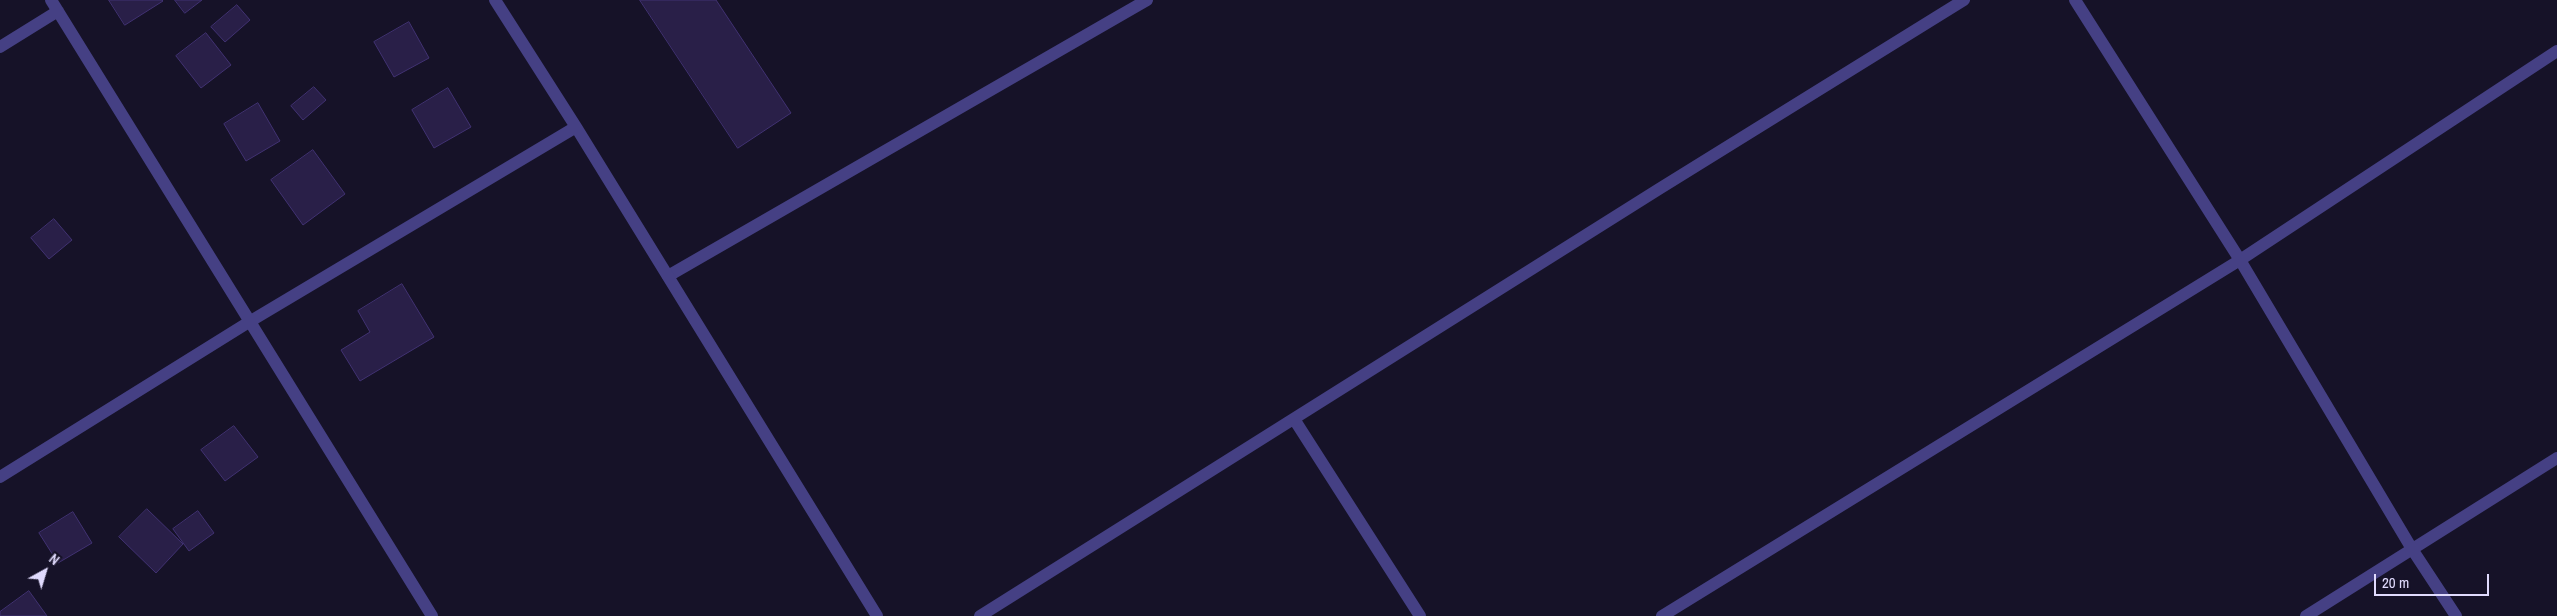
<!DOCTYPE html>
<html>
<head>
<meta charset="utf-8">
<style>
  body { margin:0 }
  #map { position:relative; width:2557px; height:616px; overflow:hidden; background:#161228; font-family:"Archivo Narrow",sans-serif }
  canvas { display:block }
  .north { position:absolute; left:20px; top:546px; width:50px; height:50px; -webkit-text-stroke:4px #161228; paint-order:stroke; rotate:39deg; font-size:14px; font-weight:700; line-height:20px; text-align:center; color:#e0dafd }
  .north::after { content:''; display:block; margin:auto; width:18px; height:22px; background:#e0dafd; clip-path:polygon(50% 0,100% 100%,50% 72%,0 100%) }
  .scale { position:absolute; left:2374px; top:574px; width:115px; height:22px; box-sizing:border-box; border:2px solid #e0dafd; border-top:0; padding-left:6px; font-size:15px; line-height:18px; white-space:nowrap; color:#e0dafd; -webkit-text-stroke:4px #161228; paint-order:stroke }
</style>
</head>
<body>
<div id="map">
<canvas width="2557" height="616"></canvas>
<div class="north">N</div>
<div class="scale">20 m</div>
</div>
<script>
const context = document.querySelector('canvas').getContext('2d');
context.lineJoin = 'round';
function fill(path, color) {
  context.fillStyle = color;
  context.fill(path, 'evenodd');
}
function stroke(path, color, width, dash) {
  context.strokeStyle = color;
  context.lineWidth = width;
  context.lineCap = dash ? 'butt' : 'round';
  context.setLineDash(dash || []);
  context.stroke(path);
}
const building = new Path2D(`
  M109,0H162L163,1L125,25Z
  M175,0H202L185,13Z
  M640,0H716L791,113L738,148Z
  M237,5L250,20L225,42L211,27Z
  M409,22L429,58L394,77L374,42Z
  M206,33L231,65L201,88L176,56Z
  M314,87L326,100L303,120L291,106Z
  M448,88L471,127L434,148L412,110Z
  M258,103L280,141L246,161L224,124Z
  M313,150L345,194L303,225L271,180Z
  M54,219L72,240L49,259L31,238Z
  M402,284L434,337L360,381L341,350L370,332L358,311Z
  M234,426L258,457L225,481L201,450Z
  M147,509L183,544L156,573L119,537Z
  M198,511L214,533L189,551L173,529Z
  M73,512L92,543L58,563L39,533Z
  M29,591L47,616H0V612Z`);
fill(building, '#291f48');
stroke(building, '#413272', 1);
stroke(new Path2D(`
  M668,276L1147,0`), '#454084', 12);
stroke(new Path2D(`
  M51,0L432,616
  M495,0L576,127L877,616
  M2075,0L2240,260L2412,549L2456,616
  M0,47L58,11
  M1294,419L1420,616
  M0,477L249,322L576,127
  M980,616L1659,189L1964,0
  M1662,616L2240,260L2557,51
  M2306,616L2557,458`), '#454084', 12);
</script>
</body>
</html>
